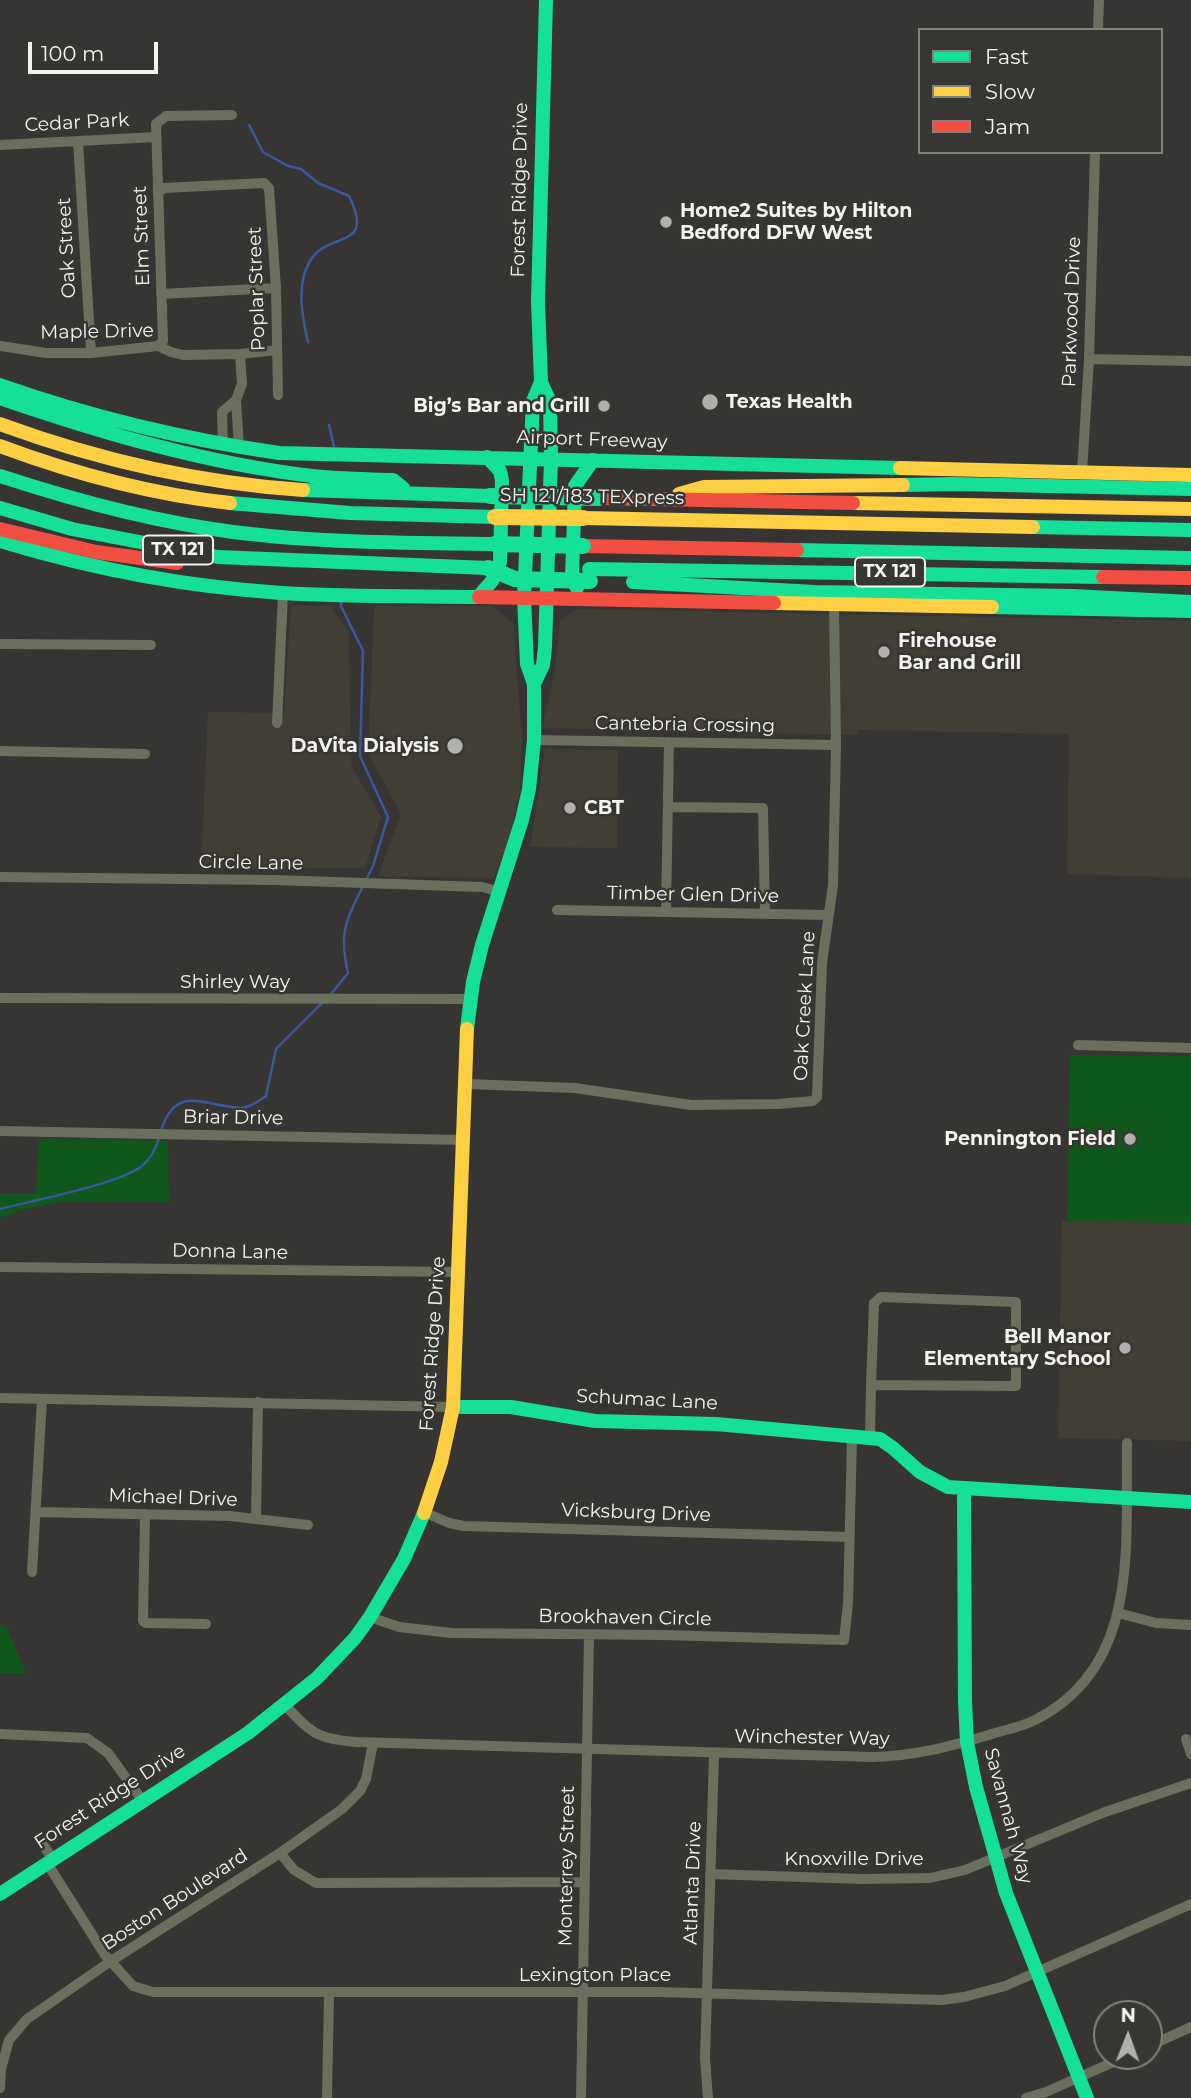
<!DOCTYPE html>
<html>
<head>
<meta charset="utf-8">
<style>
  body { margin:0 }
  #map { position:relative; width:1191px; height:2098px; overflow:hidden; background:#363533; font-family:Montserrat,sans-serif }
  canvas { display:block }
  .legend { position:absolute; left:918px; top:28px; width:245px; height:126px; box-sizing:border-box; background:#373632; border:2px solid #83827e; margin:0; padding:9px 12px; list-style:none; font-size:21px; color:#f4f3f0 }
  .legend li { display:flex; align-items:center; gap:14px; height:35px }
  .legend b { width:35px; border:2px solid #83827e }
  .north { position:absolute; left:1093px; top:2000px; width:70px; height:70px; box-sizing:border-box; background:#373632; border:2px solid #83827e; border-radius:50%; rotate:1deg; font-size:19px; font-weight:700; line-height:28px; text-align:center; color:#f4f3f0 }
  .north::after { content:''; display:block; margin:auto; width:24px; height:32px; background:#b2b0ae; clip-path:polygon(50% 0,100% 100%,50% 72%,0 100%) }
  .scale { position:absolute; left:28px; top:42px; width:130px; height:32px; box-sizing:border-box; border:4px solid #f4f3f0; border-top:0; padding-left:9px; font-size:21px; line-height:24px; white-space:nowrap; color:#f4f3f0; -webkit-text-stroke:5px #373632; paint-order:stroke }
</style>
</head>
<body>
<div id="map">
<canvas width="1191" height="2098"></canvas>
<ul class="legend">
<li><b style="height:9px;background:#16e098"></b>Fast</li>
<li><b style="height:9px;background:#ffcf43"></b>Slow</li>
<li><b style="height:9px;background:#f24e42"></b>Jam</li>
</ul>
<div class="north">N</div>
<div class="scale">100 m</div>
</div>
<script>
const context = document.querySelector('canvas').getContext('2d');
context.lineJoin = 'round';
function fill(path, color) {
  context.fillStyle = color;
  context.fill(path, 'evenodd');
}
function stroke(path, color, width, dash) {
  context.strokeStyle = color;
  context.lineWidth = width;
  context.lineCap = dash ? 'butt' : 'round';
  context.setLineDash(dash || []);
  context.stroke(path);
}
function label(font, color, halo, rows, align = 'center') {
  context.font = font + ' Montserrat,sans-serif';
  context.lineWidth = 5;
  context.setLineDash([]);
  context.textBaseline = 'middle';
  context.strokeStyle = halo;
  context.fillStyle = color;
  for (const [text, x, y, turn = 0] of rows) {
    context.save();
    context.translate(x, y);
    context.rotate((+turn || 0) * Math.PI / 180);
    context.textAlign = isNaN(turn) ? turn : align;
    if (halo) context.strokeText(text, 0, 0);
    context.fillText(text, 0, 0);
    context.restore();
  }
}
fill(new Path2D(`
  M291,605L330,606L349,633L351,765L381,817L365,868L201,869L208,712L284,713Z
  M377,605L492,606L513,623L522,738L520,789L509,841L494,878L378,876L401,814L368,753L374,610Z
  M577,609L1191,621V878L1067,874L1069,734L858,730L857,735L542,728L555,671L560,621Z
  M545,749L618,750L617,848L530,847Z
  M1062,1221L1191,1223V1441L1058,1438Z`), '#413e35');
fill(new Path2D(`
  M1070,1055L1191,1056V1223L1067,1221Z
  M39,1139L168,1141L169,1202H61L25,1209L0,1218V1193H36Z
  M0,1624L7,1628L26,1673H0Z`), '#10571b');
stroke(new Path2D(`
  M249,125L263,152L288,166L301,169L318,183L349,196C376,251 328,230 310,261C296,284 302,317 308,342
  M329,425L334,446
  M341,601V606L363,651L360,756L388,817L373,866L366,880
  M331,994L348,973C339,932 345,923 363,886
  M161,1131C176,1082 206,1107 241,1108C249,1108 259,1101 266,1096L276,1049L324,1001
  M0,1209C35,1200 116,1185 142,1166C151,1159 156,1148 159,1138`), '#3b589d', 2.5);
stroke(new Path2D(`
  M1098,30L1099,0
  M78,141L91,353
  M0,145L156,137
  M158,193L164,188L264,183L269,188L276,288L278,395
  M161,294L276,288
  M0,346L46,353H91L158,346L171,352L183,355L240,354L277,350
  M158,346L163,341L156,124L166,116L232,115
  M1089,359L1191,361
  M223,445L222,412L236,400
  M239,447L236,400L242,384L240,354
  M1082,472L1089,359L1095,152
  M0,644L151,645
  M277,723L283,593
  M534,740L836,745
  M0,751L145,754
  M668,807L763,808L765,914
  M0,877L275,880L482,887L501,892
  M557,910L829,915
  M666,912L669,742
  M0,998L470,999
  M1078,1045L1191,1048
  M466,1084L575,1088L691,1105L778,1104L813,1101L817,1097L822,963L833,885L836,745L834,605
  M0,1131L465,1140
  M0,1267L460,1272
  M881,1297L1016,1302V1386L871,1385L874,1303Z
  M0,1398L453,1407
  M870,1439L871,1385
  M36,1512L230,1516L308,1525
  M424,1512L449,1523L464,1526L849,1537
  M145,1514L143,1621L146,1623L206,1624
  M256,1519L258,1402
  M32,1572L42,1399
  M1118,1613L1156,1623L1191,1625
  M370,1617L399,1627L451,1633L662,1635L844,1640L848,1604L852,1437
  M285,1705C311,1733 317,1739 356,1742L873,1757C915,1756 952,1746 992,1734C1005,1730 1020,1727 1033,1721C1142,1668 1125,1544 1127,1443
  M0,1734L87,1738L108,1753L142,1800
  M1186,1739L1191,1754
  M43,1845L53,1859
  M280,1853L294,1870L316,1883L585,1882
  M47,1863L105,1955L133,1986L153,1992H658L942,2000L964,1997L1005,1986L1191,1904
  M710,1874L862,1879L930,1878L965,1870L1105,1812L1191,1783
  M1149,2046L1191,2027
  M0,2088L1,2069L9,2040L27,2019L111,1961L280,1853L342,1809L360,1791L366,1779L373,1743
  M327,2098L329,1994
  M581,2098L589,1635
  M708,2098L705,2058L714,1754
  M1026,2098L1046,2092L1127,2056`), '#6b6f5d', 10);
stroke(new Path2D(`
  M0,385C91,417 183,439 279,453L900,468
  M0,398C102,433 205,463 312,476C339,479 366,479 393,480L403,488
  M0,476C76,501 154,522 233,532C320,543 408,543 495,544
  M903,485L954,484L1191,489
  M303,490L490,496
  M230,503L350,513L495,517
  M0,508L72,529L218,557L488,568
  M1033,527L1191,530
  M0,541C92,569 187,587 282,593C348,597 414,596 479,597
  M797,550L1191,558
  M589,569L1103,577
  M633,582L815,592L1072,596L1191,602
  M577,588L572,577L575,486L593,460
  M479,596L492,581L500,562L502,480L500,471L487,457
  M992,607L1191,611
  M534,684L543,665L545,647L551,459L550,402L541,382L538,302L546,0
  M467,1029L473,982L482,945L522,820L529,789L534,740V684L527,664L524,597L533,401L541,382
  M453,1407H511L595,1421L716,1424L880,1439L893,1448L920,1472L948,1487L1191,1502
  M964,1489L965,1701L967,1742L976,1787L1006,1893L1087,2098
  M0,1894L248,1733L317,1678L355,1638L370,1617L404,1559L424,1513`), '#16e098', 14);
stroke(new Path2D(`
  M0,424C98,460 199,483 303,490
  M0,446C75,474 150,494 230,503
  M900,468L1191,475
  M679,494L704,487L903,485
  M853,503L1191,509
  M583,518L1033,527
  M774,603L992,607
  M424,1513L441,1462L453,1407L467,1029`), '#ffcf43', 14);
stroke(new Path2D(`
  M599,498L853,503
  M0,529L96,552L177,563
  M583,546L797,550
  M1103,577L1191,578
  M479,597L774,603`), '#f24e42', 14);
stroke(new Path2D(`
  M490,496L599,498
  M495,544L583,546
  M488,568L515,579L590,581`), '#16e098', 16);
stroke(new Path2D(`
  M495,517L583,518`), '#ffcf43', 16);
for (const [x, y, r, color] of [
  [666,222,7,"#b2b0ae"],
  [710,402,9,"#b2b0ae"],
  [604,406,7,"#b2b0ae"],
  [884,652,7,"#b2b0ae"],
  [455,746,9,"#b2b0ae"],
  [570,808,7,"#b2b0ae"],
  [1130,1139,7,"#b2b0ae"],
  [1125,1348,7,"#b2b0ae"]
]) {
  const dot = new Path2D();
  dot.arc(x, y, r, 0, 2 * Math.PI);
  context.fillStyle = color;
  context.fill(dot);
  stroke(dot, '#373632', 2.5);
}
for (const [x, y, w] of [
  [178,550,70],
  [890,572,70]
]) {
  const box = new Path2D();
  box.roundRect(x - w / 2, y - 14.5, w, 29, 5);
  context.fillStyle = '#373632';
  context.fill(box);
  stroke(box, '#f4f3f0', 2);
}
label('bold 18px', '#f4f3f0', null, [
  ["TX 121",178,550],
  ["TX 121",890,572]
]);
label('19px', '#f4f3f0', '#373632', [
  ["Cedar Park",77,123,-3],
  ["Forest Ridge Drive",520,190,-89],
  ["Elm Street",142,236,-92],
  ["Oak Street",67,248,-93],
  ["Poplar Street",257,289,-92],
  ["Parkwood Drive",1072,312,-88],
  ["Maple Drive",97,332,-1],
  ["Airport Freeway",592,440,2],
  ["SH 121/183 TEXpress",592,497,1],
  ["Cantebria Crossing",685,725,1],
  ["Circle Lane",251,863,1],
  ["Timber Glen Drive",693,895,1],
  ["Shirley Way",235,982],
  ["Oak Creek Lane",805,1006,-87],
  ["Briar Drive",233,1118,1],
  ["Donna Lane",230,1252,1],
  ["Forest Ridge Drive",433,1344,-86],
  ["Schumac Lane",647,1400,3],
  ["Michael Drive",173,1498,2],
  ["Vicksburg Drive",636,1513,2],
  ["Brookhaven Circle",625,1618,1],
  ["Winchester Way",812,1738,1],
  ["Forest Ridge Drive",110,1797,-33],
  ["Savannah Way",1008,1816,75],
  ["Knoxville Drive",854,1859],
  ["Monterrey Street",567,1866,-89],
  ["Atlanta Drive",693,1883,-88],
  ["Boston Boulevard",175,1900,-33],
  ["Lexington Place",595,1975]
]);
label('bold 19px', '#f4f3f0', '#373632', [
  ["Home2 Suites by Hilton",680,211],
  ["Bedford DFW West",680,233],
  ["Texas Health",726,402],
  ["Big’s Bar and Grill",590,406,"right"],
  ["Firehouse",898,641],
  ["Bar and Grill",898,663],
  ["DaVita Dialysis",439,746,"right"],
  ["CBT",584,808],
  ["Pennington Field",1116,1139,"right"],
  ["Bell Manor",1111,1337,"right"],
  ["Elementary School",1111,1359,"right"]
], 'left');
</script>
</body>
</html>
